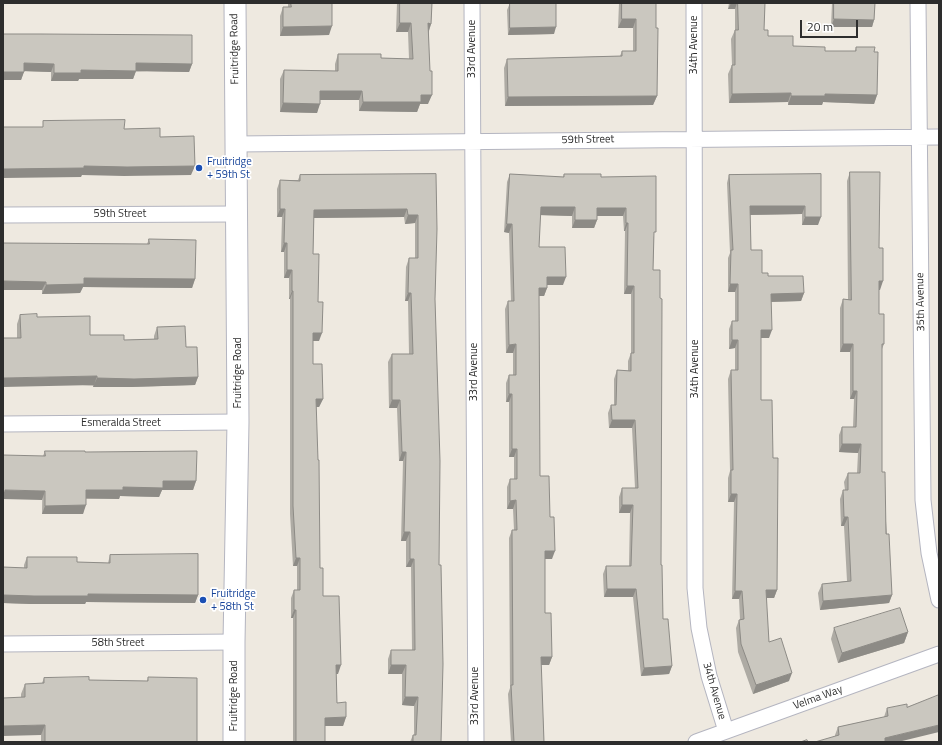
<!DOCTYPE html>
<html>
<head>
<meta charset="utf-8">
<style>
  body { margin:0 }
  #map { position:relative; width:942px; height:745px; overflow:hidden; background:#eee9e0; font-family:"Titillium Web",sans-serif }
  canvas { display:block }
  .frame { position:absolute; inset:0; border:4px solid #2d2d2d; pointer-events:none }
  .scale { position:absolute; left:800px; top:20px; width:58px; height:18px; box-sizing:border-box; border:2px solid #2d2d2d; border-top:0; padding-left:5px; font-size:12px; line-height:14px; white-space:nowrap; color:#2d2d2d; -webkit-text-stroke:3px #fff; paint-order:stroke }
</style>
</head>
<body>
<div id="map">
<canvas width="942" height="745"></canvas>
<div class="frame"></div>
<div class="scale">20 m</div>
</div>
<script>
const context = document.querySelector('canvas').getContext('2d');
context.lineJoin = 'round';
function stroke(path, color, width, dash) {
  context.strokeStyle = color;
  context.lineWidth = width;
  context.lineCap = dash ? 'butt' : 'round';
  context.setLineDash(dash || []);
  context.stroke(path);
}
function fill(path, color) {
  context.fillStyle = color;
  context.fill(path, 'evenodd');
}
function label(font, color, halo, rows, align = 'center') {
  context.font = font + ' "Titillium Web",sans-serif';
  context.lineWidth = 3.5;
  context.setLineDash([]);
  context.textBaseline = 'middle';
  context.strokeStyle = halo;
  context.fillStyle = color;
  for (const [text, x, y, turn = 0] of rows) {
    context.save();
    context.translate(x, y);
    context.rotate((+turn || 0) * Math.PI / 180);
    context.textAlign = isNaN(turn) ? turn : align;
    if (halo) context.strokeText(text, 0, 0);
    context.fillText(text, 0, 0);
    context.restore();
  }
}
const street = new Path2D(`
  M472,3L476,742
  M694,3L695,588L699,628L709,676L726,731
  M918,3L923,500L929,553L939,600
  M236,144L939,137
  M3,215L237,214
  M3,424L238,422
  M3,644L234,642
  M696,742L939,654`);
const secondary = new Path2D(`
  M234,742V642L238,422L235,3`);
stroke(street, '#b4b5c0', 17);
stroke(secondary, '#b4b5c0', 23);
stroke(street, '#fff', 15);
stroke(secondary, '#fff', 21);
fill(new Path2D(`
  M288,3H332L329,35L280,36V16L283,7H288Z
  M397,3H432L431,24L429,31L428,104H420L417,112L359,111V100H320L317,113L280,112V79L284,70L335,71V64L338,54L381,58L409,59L408,32H396Z
  M510,3H577L556,4L554,34L508,35L507,10Z
  M619,3H656V28L657,96L653,105L505,106L504,68L507,59L620,56L622,51H633V28H618Z
  M729,3H765L764,30L768,36L793,46L825,51H855L856,47L874,52L877,95L874,104L823,102L822,105H788V102L729,103L728,74L732,65L731,39L735,30V9H728Z
  M832,3H875L874,20L872,27H831Z
  M3,34L192,64L189,72L136,71L133,79H79L78,81H51V72L24,71L21,80H3Z
  M850,172L879,248L880,290H879V314L884,344L882,349V472L892,595L889,603L820,610L818,593L822,584L847,581L844,526H841L840,499L843,490H845L844,482L848,473H857L858,453L839,452V435L842,427H853L854,399H850V352H840V308L843,299H848L847,181Z
  M436,174L435,299L441,742H410L413,735H414V706L402,705V674H388V659L391,650H412L411,567H406V541H401L403,461H399L397,408H389L388,362L392,354H409L408,301H405L406,267L409,258H415V223L405,224L404,217L314,218L313,254L318,302L319,341H313V364L323,399L319,407H316L320,568L323,596L338,674H336L337,703L346,717L343,726H325V742H293V618H291V598L294,590H297V566H293L290,514V299H289V278H284V252H281L282,217H277V189L280,180H298L300,175Z
  M510,174L563,177L564,174L601,177L654,237L653,270L660,298L661,565L663,619L672,666L669,674L641,676L633,597H604L603,574L606,566H629L630,513H619V497L622,488H635L632,428H609L608,413L611,405H614V379L617,370L628,371V361L631,353V294H624L625,231H624L623,216H597V220L594,228H572V216L540,215L539,247L563,285H547V288L544,296H539L540,476L550,517L552,559H545V613L552,657L549,665H541L544,742H511L508,694L510,688L509,538L512,530H514L513,509H507V487L510,479H514V457H509V402H506V383L509,375H513V353H506L505,309L508,301H511L509,233L504,232L507,182Z
  M821,174L818,225H802V214L750,215L751,250L762,273L804,293L801,301L771,302L769,338H761V400L773,458L777,590L774,598H766L769,642L789,681L753,694L738,652L736,628L739,620H740L739,599H732L734,502H728V478L730,471L728,379L731,370H735V348L729,349V329L732,321H735V292H728V258L730,253L727,183L729,175Z
  M149,239L195,279L192,288L83,287L80,293L42,294V290H3V243L147,244Z
  M20,315L37,317L90,335L124,340L154,339V336L157,327L186,347L198,377L195,385L131,387H93L94,385L17,338V324Z
  M45,451L85,452L196,481L193,490H162L159,497L120,496L119,499H86L83,514H42L43,456Z
  M110,555L198,595L195,603L86,602L85,604H31L3,603V567L24,568V565L27,557L77,562L108,563Z
  M834,628L908,632L904,643L838,663L831,639Z
  M148,677L197,742H41V735L21,697V694L25,684L42,683L44,678L89,680L147,681Z
  M887,708L898,742L835,736V735L838,727L884,717Z`), '#aeaba4');
fill(new Path2D(`
  M553,3H577L553,4Z
  M731,3H737L735,9H728Z
  M622,19H636L633,28H618Z
  M834,19L874,20L872,27H831Z
  M400,23H411L408,32H396Z
  M428,23L431,24L428,33Z
  M332,26L329,35L280,36L283,27Z
  M556,27L554,34L508,35L510,28Z
  M24,63L54,64L51,72L21,71Z
  M136,63L192,64L189,72L133,71Z
  M81,70L136,71L133,79H79L78,81H51L54,73Z
  M3,72H24L21,80H3Z
  M320,91H362L359,100H317Z
  M791,93L788,102L729,103L732,94Z
  M825,94L877,95L874,104L823,102L822,105H788L791,96Z
  M421,95H432L428,104H420L417,112L359,111L363,102Z
  M657,96L653,105L505,106L508,97Z
  M283,103L320,104L317,113L280,112Z
  M84,166H195L191,175L124,176L82,175L81,177L3,178V169Z
  M750,206H805L802,214L747,215Z
  M541,207H575L572,216L538,215Z
  M597,208H626L623,216H594Z
  M280,209H285L282,217H277Z
  M407,209L404,217L311,218L314,210Z
  M408,215H418L415,223L405,224Z
  M805,217H821L818,225H802Z
  M575,220H597L594,228H572Z
  M626,223H628L625,231H624Z
  M507,224H512L509,233L504,232Z
  M284,243H287L284,252H281Z
  M287,270H292L289,278H284Z
  M547,277H566L563,285H544Z
  M84,278L195,279L192,288L83,287L80,293L42,294L46,285Z
  M3,281L46,282L42,290H3Z
  M879,281H883L880,290H876Z
  M730,284H738L735,292H728Z
  M627,286H634L631,294H624Z
  M539,288H547L544,296H536Z
  M292,291H293L290,299H289Z
  M408,293H411L408,301H405Z
  M804,293L801,301L768,302L771,294Z
  M761,330H772L769,338H758Z
  M313,333H322L319,341H310Z
  M732,340H738L735,348L729,349Z
  M516,344L513,353H506L509,345Z
  M843,344H853L850,352H840Z
  M97,376L94,385L3,387V378Z
  M198,377L195,385L131,387H93L97,378Z
  M853,391H857L854,399H850Z
  M509,394H512L509,402H506Z
  M316,399H323L319,407H313Z
  M392,400H400L397,408H389Z
  M612,420H635L632,428H609Z
  M842,444H861L858,453L839,452Z
  M512,449H517L514,457H509Z
  M402,452H406L403,461H399Z
  M163,481H196L193,490H162L159,497L120,496L119,499L83,498L86,490L123,487Z
  M5,490L45,491L42,500L3,499V492Z
  M731,494H737L734,502H728Z
  M516,500L513,509H507L510,501Z
  M86,505L83,514H42L45,506Z
  M622,505H633L630,513H619Z
  M844,517H848L844,526H841Z
  M404,532H410L406,541H401Z
  M545,551H555L552,559H542Z
  M296,558H300L297,566H293Z
  M410,559H414L411,567H406Z
  M607,589H636L633,597H604Z
  M766,590H777L774,598H763Z
  M735,591H742L739,599H732Z
  M88,594L198,595L195,603L86,602L85,604H31L3,603V595Z
  M892,595L889,603L820,610L823,601Z
  M294,610H296L293,618H291Z
  M908,632L904,643L838,663L842,653Z
  M541,657H552L549,665H538Z
  M336,665H341L338,674H333Z
  M391,665H406L402,674H388Z
  M672,666L669,674L641,676L644,668Z
  M792,673L789,681L753,694L756,685Z
  M405,697H418L414,706L402,705Z
  M346,717L343,726H322L325,718Z
  M45,725L41,735L3,736V726Z
  M939,725V732L898,742H883L885,738Z`), '#8d8b86');
const building = new Path2D(`
  M291,3H332V26L283,27V7H291Z
  M400,3H432L431,24L428,23L430,71H432V95H421V102H363L362,91H320V104L283,103L284,70L338,71V54H381V58L413,59L411,23H400Z
  M510,3H556V27L510,28Z
  M622,3H656V28H658L657,96L508,97L507,59L622,56V51H636V19H622Z
  M738,3H765L764,30H768V36H793V46L825,47V51H856V47H875L874,52H878L877,95L825,94V96H791V93L732,94V65H735V30H738Z
  M834,3H875L874,20L834,19Z
  M3,34H41L192,35V64L136,63V71L81,70V73H54V64L24,63V72H3Z
  M125,120L124,129L160,128V137L194,136L195,166L127,167L84,166V168L3,169V127H43V121Z
  M850,172H880L879,248H883V281H879V314H884V344H882V472H885L886,534H889L892,595L823,601L822,584L851,581L848,517H844L843,490H848V473H860L861,444H842V427H856L857,391H853V344H843V299L851,300Z
  M436,174L437,229L435,299L440,461L439,565H441L443,664L441,742H413V735H416L418,697H405L406,665H391V650H415L414,559H410V532H404L406,452H402L400,400H392V354H413L411,293H408L409,258H418V215H408L407,209L314,210L313,254H319L318,302H323L322,333H313V364H322L323,399H316L318,460H319L320,568H323V596H339L341,665H336L337,703L346,702V717L325,718V742H296V610H294V590H300V558H296L293,506V291H292V270H287V243H284L285,209H280V180L300,181V175Z
  M510,174L564,177V174H601V177L656,176V232H654L653,270H660V298L662,299L661,565H662L663,619H668L672,666L644,668L636,589H607L606,566H631L633,505H622V488H638L635,420H612L611,405H616L617,370L631,371V353H634V286H627L628,223H626V208H597V220H575V207H541L539,247H565L566,277H547V288H539L540,476H549L550,517H554L555,551H545V613H551L552,657H541L544,742H514L511,685H513L512,530H517L516,500L510,501V479H517V449H512V394H509V375H516V344L509,345L508,301H514L512,224H507Z
  M821,174V217H805V206H750L751,250H762V273H768V276H803L804,293L771,294L772,330H761V400H772L773,458H778L777,590H766L769,642L781,638L792,673L756,685L741,644L739,620L744,619L742,591H735L737,494H731V470H733L731,370H738V340H732V321H738V284H730L731,250H733L729,175Z
  M149,239L196,240L195,279L84,278V284L46,285V282L3,281V243L149,244Z
  M37,314V317L90,316V335H124V340L158,339L157,327L185,326L186,347H197L198,377L134,379L97,378V376L3,378V338H21L20,315Z
  M45,451H85V452L197,451L196,481H163V488L123,487V490H86V505L45,506V491L5,490V492H3V455L45,456Z
  M198,554V595L88,594V596H34L3,595V567L27,568V557H77V562L110,563V555Z
  M900,608L908,632L842,653L834,628Z
  M89,677V680L148,681V677L197,678V742H45V725L3,726V698L25,697V684L44,683V678Z
  M939,695V725L885,738V742H815L839,735L838,727L888,716L887,708L907,704V707Z
  M807,740L808,742H801Z`);
fill(building, '#cac7bf');
stroke(building, '#8d8b86', 1);
for (const [x, y, r, color] of [
  [199,168,4,"#1a4fb4"],
  [203,600,4,"#1a4fb4"]
]) {
  const dot = new Path2D();
  dot.arc(x, y, r, 0, 2 * Math.PI);
  context.fillStyle = color;
  context.fill(dot);
  stroke(dot, '#fff', 1.5);
}
label('11px', '#2d2d2d', '#fff', [
  ["34th Avenue",694,45,-90],
  ["Fruitridge Road",235,49,-91],
  ["33rd Avenue",472,49,-90],
  ["59th Street",588,140,-1],
  ["59th Street",120,214],
  ["35th Avenue",921,302,-91],
  ["34th Avenue",695,369,-90],
  ["33rd Avenue",474,372,-90],
  ["Fruitridge Road",238,373,-90],
  ["Esmeralda Street",121,423],
  ["58th Street",118,643],
  ["34th Avenue",714,691,74],
  ["Fruitridge Road",234,696,-90],
  ["33rd Avenue",475,696,-90],
  ["Velma Way",818,698,-20]
]);
label('11px', '#164399', '#fff', [
  ["Fruitridge",207,162],
  ["+ 59th St",207,175],
  ["Fruitridge",211,594],
  ["+ 58th St",211,607]
], 'left');
</script>
</body>
</html>
